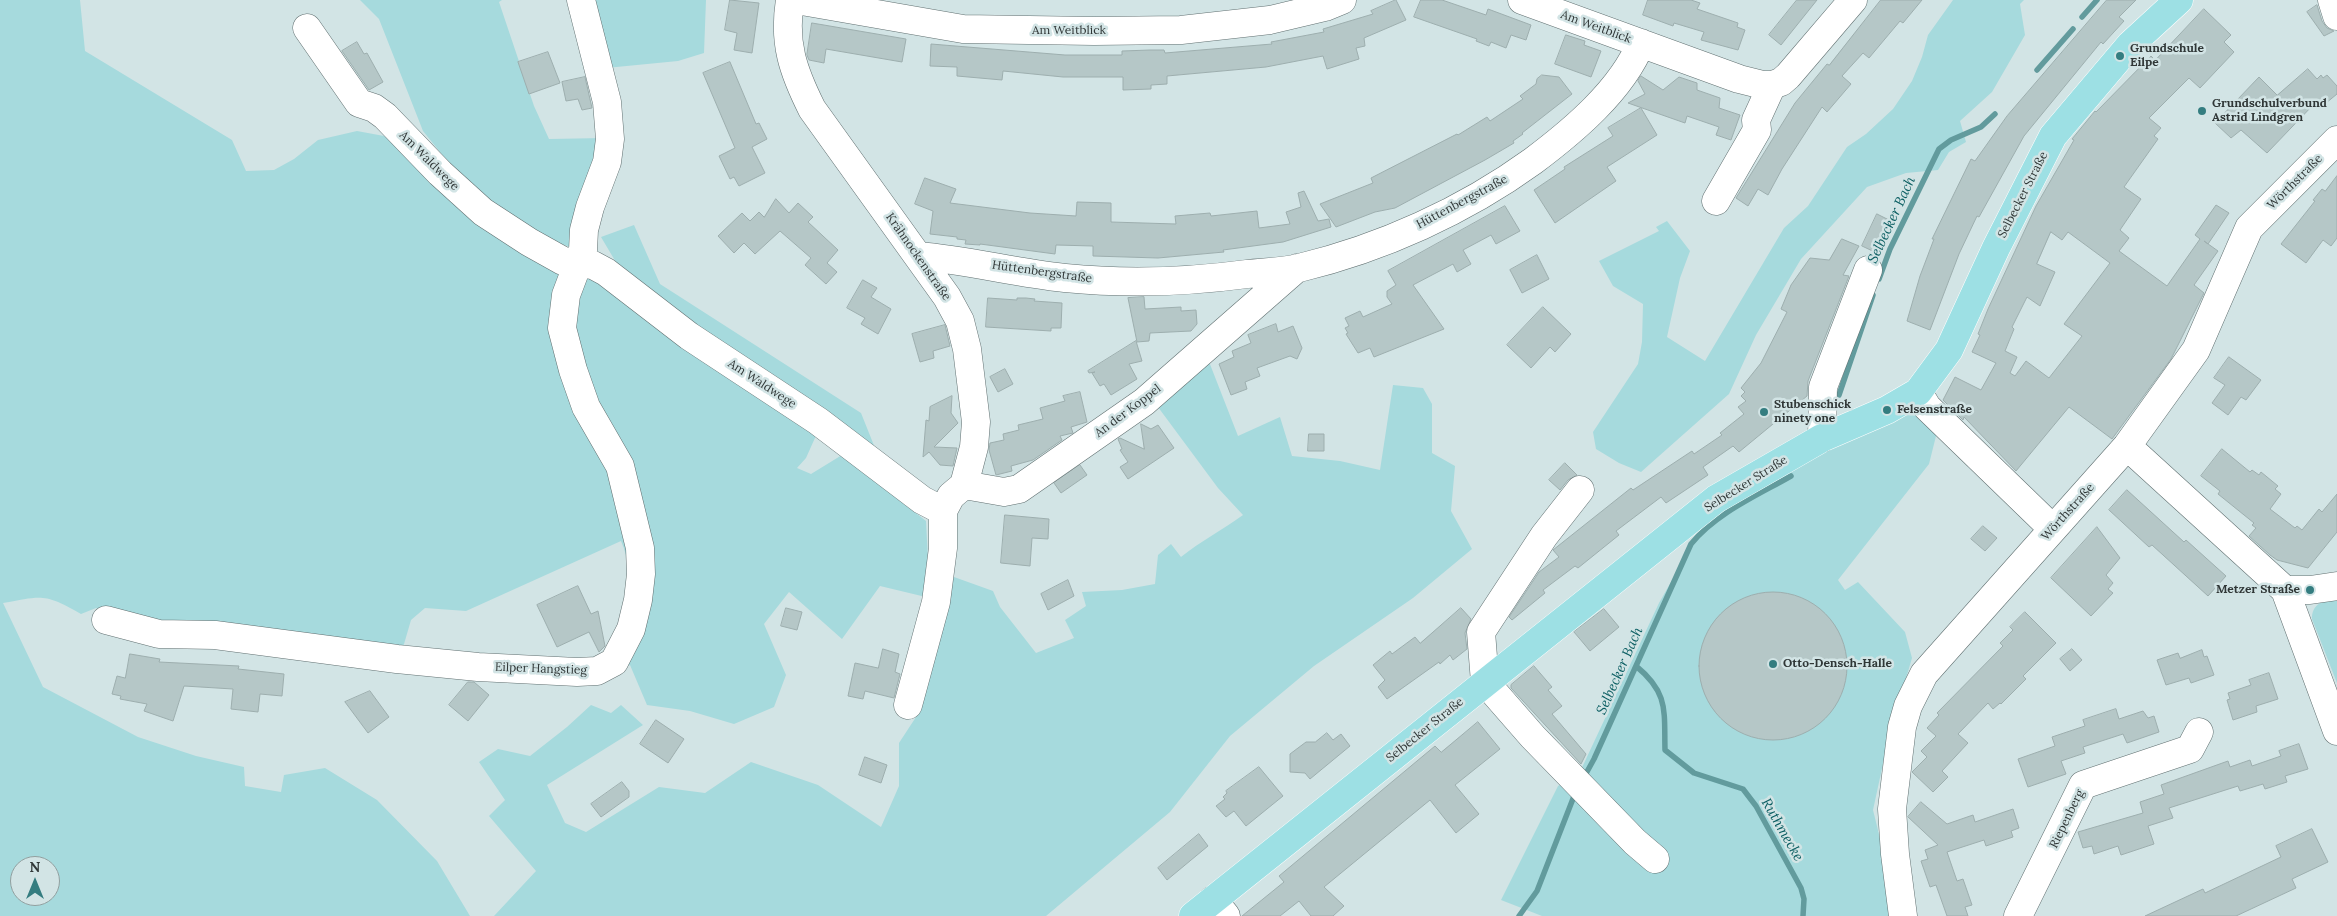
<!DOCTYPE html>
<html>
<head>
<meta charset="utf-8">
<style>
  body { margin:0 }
  #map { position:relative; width:2337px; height:916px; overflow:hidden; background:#d2e4e5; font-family:Lora,serif }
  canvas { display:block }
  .north { position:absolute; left:10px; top:856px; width:50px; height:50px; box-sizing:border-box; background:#d2e4e5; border:1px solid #919f9f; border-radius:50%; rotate:0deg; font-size:14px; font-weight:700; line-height:20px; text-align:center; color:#303737 }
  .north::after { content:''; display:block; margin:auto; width:18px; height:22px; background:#347d80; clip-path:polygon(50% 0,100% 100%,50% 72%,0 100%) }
</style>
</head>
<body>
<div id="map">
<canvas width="2337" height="916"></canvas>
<div class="north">N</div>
</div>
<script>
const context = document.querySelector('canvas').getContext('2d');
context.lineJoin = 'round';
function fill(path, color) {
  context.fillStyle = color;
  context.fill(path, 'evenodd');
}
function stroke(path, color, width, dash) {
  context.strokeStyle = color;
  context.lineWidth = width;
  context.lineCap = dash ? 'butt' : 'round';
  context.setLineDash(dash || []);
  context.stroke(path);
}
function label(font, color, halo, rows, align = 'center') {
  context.font = font + ' Lora,serif';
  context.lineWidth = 5;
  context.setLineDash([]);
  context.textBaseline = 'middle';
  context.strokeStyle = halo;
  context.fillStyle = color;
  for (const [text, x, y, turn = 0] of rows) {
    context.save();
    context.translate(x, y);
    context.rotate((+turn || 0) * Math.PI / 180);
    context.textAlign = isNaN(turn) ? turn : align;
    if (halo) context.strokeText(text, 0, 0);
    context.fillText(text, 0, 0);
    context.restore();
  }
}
fill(new Path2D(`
  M0,0H80L85,51L232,140L246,171L274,170L294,159L318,140L357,131L384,136L488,220L547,256L617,264L601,237L634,225L660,284L861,413L875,448L823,420L806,458L797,468L811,474L842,455L926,521L930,598L880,586L842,639L789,592L764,624L786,675L774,707L734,724L690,711L647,705L630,665L620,668C626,629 638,577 621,541L466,611L425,608L411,620L402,651L147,627L96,608L81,614C44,593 43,596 3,603L43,687L138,737L196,756L244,767L245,786L281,792L284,775L325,768L377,800L437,861L470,916H0ZM20,866H50V896H20Z
  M360,0H502L499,2L534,106L549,139L604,138L573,248L547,239L469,188L423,131L379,19Z
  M575,0H706L704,53L678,61L606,68Z
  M1953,0H2024L2020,4L2025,35L1992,92L1960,121L1966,142L1949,152L1938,170L1906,173L1867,187L1801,259L1756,335L1729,394L1641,472L1619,463L1596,449L1593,432L1638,364L1642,342L1643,304L1613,286L1599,261L1659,231L1656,227L1667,221L1690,251L1680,278L1667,337L1705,361L1784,228L1808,206L1847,147L1866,134L1893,109L1912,81L1922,57L1928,35Z
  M1206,354L1238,436L1280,417L1292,456L1340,461L1380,470L1393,385L1423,388L1432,404V453L1455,466L1451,511L1472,549L1413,598L1314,666L1230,736L1170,812L1046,916H494L536,871L489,816L505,800L479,762L498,749L530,756L567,727L591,705L611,713L621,705L643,725L547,785L565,823L586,832L659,787L705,793L751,762L818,785L881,827L899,786V743L916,717L941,616L954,577L993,591L1000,607L1036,653L1074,638L1065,620L1086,606L1082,592L1122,590L1155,584L1158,555L1171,544L1181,557C1201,541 1222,530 1243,515L1218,488L1155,403Z
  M1916,401L1937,432L1929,464L1838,580L1845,590L1858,582L1905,632L1912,658L1889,736L1873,810L1893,891L1896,916H1542L1501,900L1558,786L1579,774L1659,603L1709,515Z
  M2330,598L2337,600V683L2312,619C2312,606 2319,603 2330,598Z`), '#a6dadd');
stroke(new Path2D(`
  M2082,17L2097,0
  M2037,70L2073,29
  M1879,279L1890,249L1939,149L1951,140L1981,127L1995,114
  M1839,395L1873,295
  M1636,666C1669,693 1664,711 1665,750L1694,773L1743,789L1756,806L1801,888L1804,899L1803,916
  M1583,779L1594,759L1691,544C1716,513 1758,495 1791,476
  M1519,916L1537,891L1576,791`), '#629b9d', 5.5);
const building = new Path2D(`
  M730,0L759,3L752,53L734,50L737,33L725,30Z
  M1396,0L1406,20L1364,38L1365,46L1356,48L1359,59L1327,69L1323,56L1266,67L1167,76V84L1151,85V89L1123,90V77H1063L1003,71L1002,80L957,76V67L930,66L931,44L1065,55H1122V51L1150,50H1164L1165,53L1272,44L1271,42L1324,32L1323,29L1373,14L1371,11Z
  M1421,0H1442L1486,15L1488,9L1531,25L1526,40L1511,35L1506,48L1491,42L1489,46L1476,41L1477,39L1414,17Z
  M1648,0H1691L1700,3L1697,9L1738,23L1737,27L1745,30L1738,50L1701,40L1704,32L1674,23L1673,26L1643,15Z
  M1797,0H1817L1781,45L1769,35Z
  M1881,0H1922L1903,23L1900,21L1869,58L1863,53L1842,76L1851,84L1827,112L1822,107L1782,169L1768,195L1758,189L1748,206L1736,198L1795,103L1827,64L1829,65Z
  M2107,0H2136L2119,17L2124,21L2103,44L2101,42L2024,136L1979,217L1977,216L1959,254L1930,330L1907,321L1920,276L1934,239H1932L1971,159L1975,161L2007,116Z
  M2317,5L2322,21L2327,28L2334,31L2324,36L2307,12Z
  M2204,9L2231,35L2224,42L2234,52L2200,88L2189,78L2149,118L2161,128L2154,136L2158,139L2124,187L2141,199L2120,230L2129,238L2119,251L2167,286L2200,239L2195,235L2216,205L2229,213L2208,244L2204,241L2218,251L2194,285L2204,293L2171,359L2112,439L2069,407L2016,471L1964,417L1963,420L1943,400L1955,377L1981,390L1996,363L1972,352L1980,335L1978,334L1988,309L2036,206L2074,140L2072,139L2095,111L2096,112L2151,56L2155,60ZM2051,232L2062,240L2068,232L2110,263L2064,324L2082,336L2049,378L2026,361L2015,376L2010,373L2017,357L2005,351L2014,329L2012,327L2027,297L2040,306L2055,272L2037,264Z
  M812,23L906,39L902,62L826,49L824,63L809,60L807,55Z
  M1566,35L1585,41L1584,45L1601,51L1591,77L1555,64Z
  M357,42L364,54L367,53L383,82L369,90L342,51Z
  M548,52L560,83L529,94L518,62Z
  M730,62L756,124L759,123L767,139L752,147L765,173L739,186L734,177L730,179L719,156L735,148L703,73Z
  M2308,69L2317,79L2321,75L2323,78L2327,75L2337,86V94L2320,108L2315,103L2267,153L2241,130L2231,138L2215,123L2259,77L2277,95Z
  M1542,75L1559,77L1572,94L1522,133L1523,134L1513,141L1514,143L1485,160L1395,208L1375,212L1336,227L1320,204L1373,183L1371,178L1457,134L1458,135L1487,117L1490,121L1523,99L1520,96L1536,84L1537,79Z
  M1641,76L1663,90L1679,77L1697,83V90L1720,98L1719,108L1740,115L1731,140L1716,135L1719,127L1687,116L1685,123L1628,103L1645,94L1638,81Z
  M585,77L592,108L582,110L578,99L566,101L562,82Z
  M1641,108L1657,135L1607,167L1616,181L1555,223L1534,190L1565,169L1564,167L1613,136L1608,128Z
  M2337,176V238L2331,246L2323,240L2306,263L2281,244L2315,201L2313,200L2322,189L2325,191Z
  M925,178L956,189L950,203L1030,213L1076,216L1077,202L1111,203V222L1176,224L1175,216L1210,213L1211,216L1257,211L1259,228L1290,224L1286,212L1301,207L1298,193L1304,191L1318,221L1329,219L1331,227L1283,242L1223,250L1224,252L1158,258L1093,256V246L1056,245L1055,254L980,244V245L965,244L966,240L957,239V237L930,234L933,211L915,204Z
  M776,199L789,213L798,203L813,217L808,222L838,250L827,263L837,272L826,284L805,265L811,258L780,231L755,254L744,243L734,253L718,236L742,213L750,221L759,212L764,217Z
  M1505,206L1520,231L1496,244L1491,235L1463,250L1471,264L1457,272L1453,264L1413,285L1444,329L1374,357L1370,348L1358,353L1346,334L1348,333L1345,328L1349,326L1345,318L1360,311L1363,317L1392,304L1387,297V291L1396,285L1388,271Z
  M1877,214L1895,223L1881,255L1862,246Z
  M1842,239L1859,246L1843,275L1849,276L1808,381L1807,396L1739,452L1733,446L1703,467L1708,475L1666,503L1661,497L1616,531L1619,535L1578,568L1575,566L1543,590L1545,593L1512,620L1509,617L1539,572L1559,557L1553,550L1631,488L1633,490L1692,451L1694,454L1722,435L1720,433L1744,414L1738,407L1746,401L1741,396L1745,392L1741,388L1761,363L1787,312L1781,309L1791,285L1810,258L1829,260Z
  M1537,255L1549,279L1522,293L1510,270Z
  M863,280L877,288L871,297L891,309L878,334L861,324L865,318L847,308Z
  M1144,297L1145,309L1181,307V311L1196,310L1197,324L1191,331L1150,333L1149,341L1137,342L1128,298Z
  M988,298L1017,300V298H1026L1035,299L1034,301L1062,303L1061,328H1051V331L986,327Z
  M1543,307L1571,334L1555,352L1550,347L1531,368L1507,345Z
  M1276,324L1278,332L1293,326L1302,348L1297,359L1290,356L1257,368L1260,376L1245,382L1247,389L1231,395L1219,364L1234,357L1232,351L1251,343L1248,335Z
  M945,325L950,346L933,351L934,358L920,362L912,334Z
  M1136,341L1142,361L1129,364L1137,379L1111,395L1104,384L1100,386L1092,373L1095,372L1089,373L1088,371Z
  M2229,357L2261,380L2246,400L2241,397L2228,415L2212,403L2225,385L2214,378Z
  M1005,369L1013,384L998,392L990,377Z
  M1080,392L1087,422L1071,427L1073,433L1060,436L1062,440L1033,460L1011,466L1012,471L996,475L989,450L990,443L1004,440L1003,434L1019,430L1018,425L1043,419L1040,408L1065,401L1063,396Z
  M952,396L951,413L958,423L934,447L957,448L953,466L940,465L929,452L923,457L926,420L929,421L930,407Z
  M1141,424L1151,429L1158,425L1174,448L1128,479L1120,467L1128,462L1120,450L1122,449L1118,439L1120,438L1144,449Z
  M1309,434H1324V451H1308Z
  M2222,449L2250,472L2252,470L2259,475L2261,472L2278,486L2275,489L2281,494L2270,509L2295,528L2297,526L2302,530L2319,509L2322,512L2337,494V532L2308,568L2277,560L2270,555L2249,536L2256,528L2252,525L2254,523L2218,494L2220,491L2201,476Z
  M1565,463L1577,475L1568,480L1560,490L1549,480Z
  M1080,465L1087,475L1061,493L1054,483Z
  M2127,490L2184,542L2186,540L2226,576L2208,596L2152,545L2149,547L2109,510Z
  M1005,515L1049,519L1048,539L1032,538L1030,566L1001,563Z
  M1983,526L1997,538L1985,551L1971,539Z
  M2097,527L2120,558L2106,575L2113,583L2108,589L2113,593L2091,616L2051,578Z
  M1068,580L1074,596L1048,610L1041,594Z
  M578,586L591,614L598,611L605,646L599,652L589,632L557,647L537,605Z
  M1699 666a74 74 0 1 1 148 0a74 74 0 1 1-148 0Z
  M786,608L802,612L797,630L781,626Z
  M1461,608L1471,619L1465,633L1467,649L1453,660L1450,655L1440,664L1439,662L1387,699L1378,687L1385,680L1373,665L1390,651L1392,654L1415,637L1420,643Z
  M1604,609L1619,627L1590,651L1574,632Z
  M2025,612L2056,643L2023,676L2026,679L2001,704L2000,703L1993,709L1988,703L1958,734L1968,743L1942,771L1948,777L1933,792L1912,772L1927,757L1921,751L1936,736L1927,728L1939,715L1937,713L2003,646L2000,643L2013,630L2010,627Z
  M883,649L899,654L895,672L900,674L894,698L865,691L863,699L848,696L855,663L878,668Z
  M2072,649L2082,660L2070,671L2060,659Z
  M2202,650L2204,657L2207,656L2214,675L2191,683L2189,678L2166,685L2157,660L2178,653L2180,658Z
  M130,654L160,659L159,662L239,666L238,669L284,674L282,696L260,694L258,712L231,709L233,689L184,686L173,721L144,711L147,704L120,699L121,696L112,694L117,676L125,678Z
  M1534,666L1552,687L1548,690L1562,706L1552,714L1586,754L1581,764L1511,688V685Z
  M2269,673L2278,699L2256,706L2257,712L2233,720L2227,700L2230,699L2228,693L2251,685L2249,680Z
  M468,682H474L489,695L468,721L449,705Z
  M370,691L389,717L368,733L345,702Z
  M2116,709L2119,719L2143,711L2148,718L2154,716L2159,732L2127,743L2123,734L2083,747L2085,753L2061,761L2066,774L2028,787L2018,759L2055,746L2052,737L2085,726L2083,720Z
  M656,720L684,739L668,763L640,744Z
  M1478,722L1500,749L1455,785L1479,814L1456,833L1430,800L1324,887L1344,906L1333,916H1311L1299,901L1280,916H1242L1284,882L1279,876L1435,746L1441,752Z
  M1327,733L1333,740L1341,734L1350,746L1310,779L1305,773L1290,772V754L1306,742H1315Z
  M2299,744L2308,769L2285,776L2287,782L2265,789L2263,784L2240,791L2238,786L2169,808L2173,818L2148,826L2154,844L2121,855L2118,846L2094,854L2092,846L2083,848L2078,832L2143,813L2140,802L2164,794L2161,785L2228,761L2230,767L2250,760L2252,766L2281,756L2279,751Z
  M865,757L887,765L881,783L859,775Z
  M1259,767L1283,796L1246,826L1234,811L1226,817L1216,806L1225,799L1223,797L1227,793L1226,791Z
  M622,782L629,791V797L601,817L591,804Z
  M1921,802L1947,824L1973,815L1975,822L2013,809L2019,828L2011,831L2013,837L1986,846L1984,840L1947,852L1957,881L1963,879L1972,905L1965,907L1968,916H1947L1936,885L1930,887L1921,861L1928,859L1925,850L1938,845L1908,817Z
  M2312,829L2328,862L2292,879L2296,888L2236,916H2145L2203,889L2205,893L2281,857L2276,846Z
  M1199,834L1208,846L1167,880L1158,868Z`);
fill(building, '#b5c7c7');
stroke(building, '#9daeae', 1);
const minor = new Path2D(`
  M790,0C783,43 793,71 812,109L947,297L960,321L967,349L976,422L974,447L964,485L951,496L943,511V548L936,602L908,705
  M796,0L963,29L1094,31L1181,30L1270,20L1325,7L1342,0
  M1522,0L1739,79L1763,85H1772L1781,82L1788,76L1853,0
  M2332,0L2337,16
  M307,28L359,103L374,108L385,116L440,173L483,212L529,242L563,261L593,265L606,272L689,336L818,421L922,500L943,511
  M1716,201L1757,130L1756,120L1772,85
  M918,256C967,260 1016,273 1065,278C1126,284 1187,282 1247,274C1264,272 1282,272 1299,268C1382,248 1464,211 1533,161C1573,131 1622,90 1641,43
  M1918,392L1927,407L2053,529
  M1822,438L1823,387L1868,270
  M2127,446L2285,590L2337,731
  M964,485L1004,492L1019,489L1144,402L1297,268
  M1580,490L1544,536L1481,632L1485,682L1533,737L1635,842L1655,859
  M2285,590H2310L2337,586
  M106,620L159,634L215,635L397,659L478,667L577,672L597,671L614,662L631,629L638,600L641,574L640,548L620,466L586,407L573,370L562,328L566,295L583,250L584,230L590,207L607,162L610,139L607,102L581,0
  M1213,900L1226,916
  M1903,916L1895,854L1892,809L1902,727L1908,706L1924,674L2127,446L2196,350L2249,228L2337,140
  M2018,916L2083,785L2190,749L2199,732`);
const major = new Path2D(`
  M1193,916L1716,499L1822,438L1887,410L1918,392L1949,350L1996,248L2053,136L2130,45L2179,0`);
stroke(minor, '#617071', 29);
stroke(major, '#fff', 29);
stroke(minor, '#fff', 28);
stroke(major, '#9de0e4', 28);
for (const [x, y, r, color] of [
  [2120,56,5,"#347d80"],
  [2202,111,5,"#347d80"],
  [1887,410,5,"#347d80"],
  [1764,412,5,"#347d80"],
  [2310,590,5,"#347d80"],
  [1773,664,5,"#347d80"]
]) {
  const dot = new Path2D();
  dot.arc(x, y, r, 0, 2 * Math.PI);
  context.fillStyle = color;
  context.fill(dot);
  stroke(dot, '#d2e4e5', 2);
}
label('12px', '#303737', '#d2e4e5', [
  ["Am Weitblick",1596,27,20],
  ["Am Weitblick",1069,31],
  ["Am Waldwege",429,161,45],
  ["Wörthstraße",2295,182,-45],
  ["Selbecker Straße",2023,195,-63],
  ["Hüttenbergstraße",1462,202,-28],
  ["Krähnockenstraße",918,257,55],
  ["Hüttenbergstraße",1042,272,8],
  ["Am Waldwege",762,384,33],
  ["An der Koppel",1128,411,-37],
  ["Selbecker Straße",1746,484,-32],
  ["Wörthstraße",2068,512,-48],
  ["Eilper Hangstieg",541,669,2],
  ["Selbecker Straße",1425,730,-39],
  ["Riepenberg",2067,819,-64]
]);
label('bold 12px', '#303737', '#d2e4e5', [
  ["Grundschule",2130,49],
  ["Eilpe",2130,63],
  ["Grundschulverbund",2212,104],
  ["Astrid Lindgren",2212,118],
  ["Stubenschick",1774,405],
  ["ninety one",1774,419],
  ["Felsenstraße",1897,410],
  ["Metzer Straße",2300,590,"right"],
  ["Otto-Densch-Halle",1783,664]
], 'left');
label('italic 14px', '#0b5e62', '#d2e4e5', [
  ["Selbecker Bach",1892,220,-65],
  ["Selbecker Bach",1620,671,-66],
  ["Ruthmecke",1782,830,60]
]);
</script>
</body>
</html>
